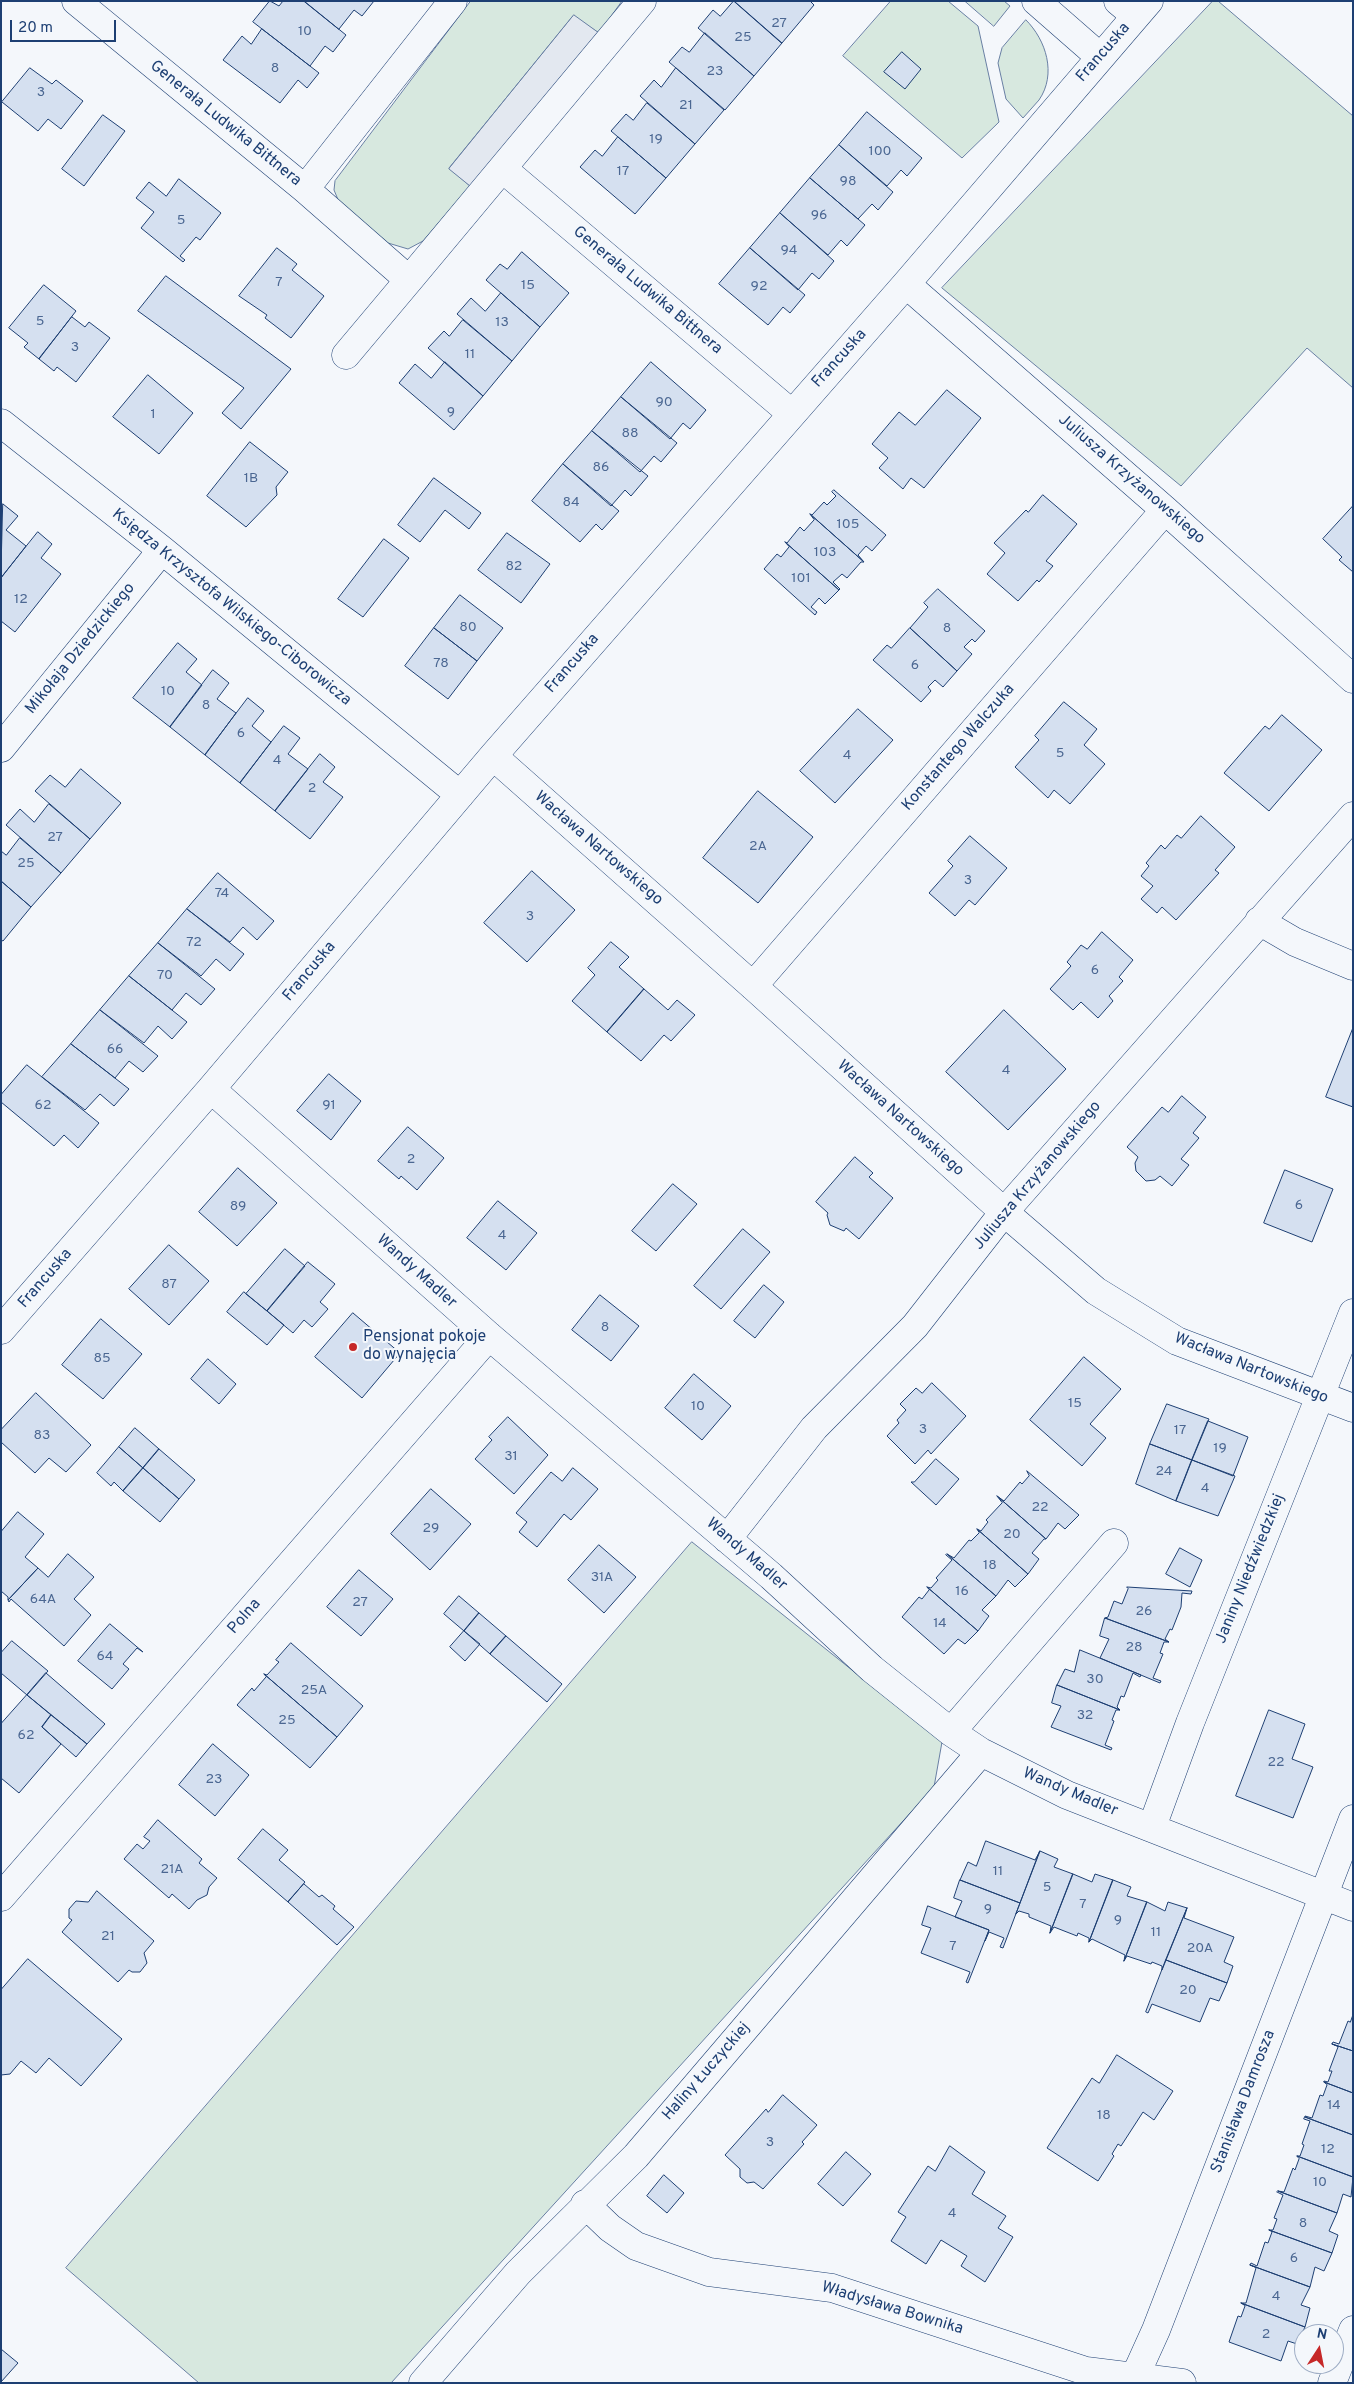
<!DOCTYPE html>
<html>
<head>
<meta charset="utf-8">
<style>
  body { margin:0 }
  #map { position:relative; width:1354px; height:2384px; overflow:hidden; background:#f4f7fb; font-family:Overpass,sans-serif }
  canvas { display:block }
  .frame { position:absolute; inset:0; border:2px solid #1d3f73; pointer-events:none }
  .north { position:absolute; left:1294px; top:2324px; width:50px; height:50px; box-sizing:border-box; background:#f4f7fb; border:1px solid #9eadc5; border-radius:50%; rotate:11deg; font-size:14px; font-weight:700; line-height:20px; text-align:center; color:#1d3f73 }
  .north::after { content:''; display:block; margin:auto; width:18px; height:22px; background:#c62828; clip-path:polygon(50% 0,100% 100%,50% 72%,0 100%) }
  .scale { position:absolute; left:10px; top:20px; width:106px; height:22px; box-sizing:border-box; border:2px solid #1d3f73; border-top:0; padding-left:6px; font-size:15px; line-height:18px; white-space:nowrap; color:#1d3f73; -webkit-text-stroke:4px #f4f7fb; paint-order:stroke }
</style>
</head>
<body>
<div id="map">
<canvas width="1354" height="2384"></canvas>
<div class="frame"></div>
<div class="north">N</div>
<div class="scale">20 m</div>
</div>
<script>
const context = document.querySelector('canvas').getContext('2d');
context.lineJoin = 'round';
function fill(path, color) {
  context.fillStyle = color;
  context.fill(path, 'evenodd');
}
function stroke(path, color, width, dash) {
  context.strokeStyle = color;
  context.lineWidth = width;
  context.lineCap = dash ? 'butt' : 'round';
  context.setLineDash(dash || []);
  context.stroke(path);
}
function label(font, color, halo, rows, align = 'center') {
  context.font = font + ' Overpass,sans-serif';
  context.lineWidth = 4;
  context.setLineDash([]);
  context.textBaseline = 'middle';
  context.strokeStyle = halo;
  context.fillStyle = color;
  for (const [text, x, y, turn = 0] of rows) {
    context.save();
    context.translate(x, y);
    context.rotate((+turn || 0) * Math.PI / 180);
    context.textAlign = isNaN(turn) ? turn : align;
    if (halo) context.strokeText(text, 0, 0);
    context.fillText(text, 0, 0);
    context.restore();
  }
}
const green = new Path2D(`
  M471,1H622L599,33L573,16L449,168L470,186L423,241L408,249L388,243L339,202L334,190L335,181Z
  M891,1H948L978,26L999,122L962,158L843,56Z
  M965,1H1004L1010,6L994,26Z
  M1213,1H1218L1353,116V388L1307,348L1181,486L942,288Z
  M1026,20C1046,40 1057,74 1039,100C1034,106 1028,112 1023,118L1006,99L998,63L1002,48Z
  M692,1542L942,1742L934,1787L391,2383H199L66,2268Z`);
fill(green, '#d7e8df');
stroke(green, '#687fa3', 1);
const parking = new Path2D(`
  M574,15L599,33L470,186L449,169Z`);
fill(parking, '#e3e8f0');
stroke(parking, '#687fa3', 1);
const building = new Path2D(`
  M270,1L279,6L283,1H304L346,35L333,52L325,46L310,66L253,22Z
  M304,1H374L362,16L354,10L339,29Z
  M734,1L782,43L754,76L698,28L713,10L720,16Z
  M734,1H810L814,5L782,43Z
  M262,29L319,73L307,88L298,80L280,103L223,60L242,36L251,44Z
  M705,33L754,76L725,110L669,62L682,47L689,52Z
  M902,52L921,69L905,89L884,72Z
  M30,68L52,84L56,80L83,101L61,129L48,119L38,131L2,102Z
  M676,68L724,110L695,144L640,96L654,80L661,87Z
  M647,103L695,144L666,178L611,131L626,114L633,120Z
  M867,112L922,158L907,176L901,170L887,186L839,145Z
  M103,115L125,131L84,186L62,169Z
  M618,137L666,178L635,214L580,167L595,150L602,156Z
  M839,145L893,192L878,210L872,204L858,219L810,178Z
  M810,178L865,225L847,246L841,240L828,255L780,213Z
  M179,179L221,213L200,240L196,237L180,256L185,260L183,262L141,228L154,212L136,198L149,182L166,196Z
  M780,213L834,261L819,279L812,273L798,290L750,248Z
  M277,248L297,264L292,270L324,296L291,338L265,318L267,315L239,296Z
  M750,248L805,295L790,313L783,307L768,325L719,284Z
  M522,252L569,293L540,327L486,280L500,264L507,269Z
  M166,276L291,369L241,429L222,413L244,388L138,311Z
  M44,285L76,311L39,359L24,347L28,343L9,328Z
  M501,293L540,327L512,361L457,314L471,298L485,311Z
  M72,317L85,327L89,322L110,338L76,382L57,367L54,371L39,359Z
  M463,320L512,361L483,396L428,348L444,331L449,336Z
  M445,362L483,396L454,430L399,383L415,364L431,378Z
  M651,362L706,410L690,429L683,423L670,439L621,397Z
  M148,375L193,413L159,454L113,417Z
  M947,390L981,418L924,488L911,478L903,489L879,468L888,458L872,444L899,412L915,425Z
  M621,397L677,443L661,462L654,456L640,472L592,431Z
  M592,431L648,476L631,496L625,490L611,506L563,464Z
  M250,442L288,472L276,487L277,495L246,527L207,496Z
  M563,464L619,511L602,530L596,524L580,542L532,501Z
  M434,478L481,513L469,529L445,510L420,542L398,525Z
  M834,490L886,535L872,551L866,546L858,555L864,562L810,514L812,515L824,502L827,505L836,496L832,492Z
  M1043,495L1077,524L1046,561L1053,566L1039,582L1037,580L1018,601L987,574L1005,553L994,543L1026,510L1028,512Z
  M3,504L18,516L6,530L26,546L1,578Z
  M1353,506V572L1339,560L1342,557L1323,539Z
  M810,514L864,562H861L847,578L842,574L833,582L840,589L839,590L785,542L787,543L800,527L804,531L814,520Z
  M38,532L52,544L41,558L61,574L15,632L1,621V578Z
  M507,533L550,564L521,603L478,570Z
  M384,539L409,558L363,617L338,599Z
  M785,542L839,590L825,604L819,598L811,607L817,612L815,615L764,569L777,554L781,557L789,547Z
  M938,589L985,631L975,642L972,639L964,647L972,654L957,671L910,628L928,607L924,603Z
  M460,595L503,628L477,661L434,628Z
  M434,628L477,661L448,699L405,666Z
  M910,628L957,671L943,687L935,680L928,687L931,691L921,702L873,660L887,645L891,648Z
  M178,643L197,659L186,672L202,685L170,727L133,698Z
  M213,670L229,683L217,699L236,713L205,755L170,727Z
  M248,698L264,711L252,726L271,742L240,783L205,755Z
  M1064,702L1097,729L1084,745L1105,764L1070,804L1054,790L1048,798L1015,767L1039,740L1035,736Z
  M858,709L893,740L835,803L800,771Z
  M1282,715L1322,750L1269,811L1224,773L1265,726L1269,729Z
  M284,726L300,738L288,754L308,769L275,811L240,783Z
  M320,754L335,767L323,782L343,797L310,839L275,811Z
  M81,769L121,803L90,839L35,791L50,775L65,787Z
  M758,791L813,837L758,903L703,858Z
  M49,804L90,839L61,873L6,825L20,809L34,822Z
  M1201,816L1235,847L1215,870L1219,873L1176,920L1162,907L1157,913L1141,899L1153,886L1141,876L1149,866L1146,863L1161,845L1165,849L1177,835L1181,838Z
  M970,836L1007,868L975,905L969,900L955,916L929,893L953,866L948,861Z
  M20,838L61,873L31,907L1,881V851L6,855Z
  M532,871L575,910L527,962L484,923Z
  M218,873L274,921L257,940L243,927L230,942L187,909Z
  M1,881L31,907L3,941L1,940Z
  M187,909L244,954L230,971L216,959L201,976L158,943Z
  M1102,932L1133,960L1119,977L1123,981L1109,996L1113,1001L1098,1018L1081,1002L1073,1010L1050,989L1071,966L1067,962L1081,945L1087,949Z
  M611,942L629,957L619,967L644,989L607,1032L572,1001L595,975L588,968Z
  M158,943L215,989L201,1005L186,993L172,1010L129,976Z
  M129,976L187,1022L172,1039L158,1026L144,1043L100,1010Z
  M644,989L668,1010L677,1000L695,1015L671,1041L664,1035L641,1061L607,1032Z
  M100,1010L158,1056L143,1072L129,1061L115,1078L71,1044Z
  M1004,1010L1066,1069L1008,1130L946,1072Z
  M1353,1028V1107L1326,1097Z
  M71,1044L129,1089L114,1106L100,1094L85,1110L42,1077Z
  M27,1065L99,1123L78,1148L64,1135L54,1146L1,1102V1095Z
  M329,1074L361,1101L331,1140L297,1111Z
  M1182,1096L1206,1117L1193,1133L1199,1138L1181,1159L1189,1165L1172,1186L1160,1176L1155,1180L1146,1181L1136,1171L1135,1163L1138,1157L1127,1147L1162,1107L1168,1112Z
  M408,1127L444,1158L417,1190L401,1176L399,1179L378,1161Z
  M855,1157L873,1173L869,1177L893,1198L859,1239L846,1228L844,1231L830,1225L827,1215L828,1213L816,1202Z
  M238,1168L277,1203L237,1246L199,1212Z
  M1285,1170L1333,1189L1312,1242L1264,1223Z
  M673,1184L697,1204L656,1251L632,1231Z
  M498,1201L537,1233L506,1270L467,1238Z
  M743,1229L770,1252L721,1309L694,1286Z
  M169,1245L209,1281L169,1325L129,1289Z
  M285,1249L305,1266L267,1311L246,1294Z
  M308,1262L335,1284L320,1302L328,1309L312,1327L304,1320L293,1333L267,1311Z
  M764,1285L784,1302L755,1338L734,1321Z
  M244,1292L284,1325L267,1345L227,1312Z
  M600,1295L639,1326L611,1361L572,1330Z
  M353,1313L400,1353L362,1398L315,1357Z
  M101,1319L142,1354L103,1399L62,1365Z
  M1084,1357L1121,1389L1090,1424L1106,1438L1082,1466L1030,1420Z
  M208,1359L236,1384L219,1404L191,1379Z
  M694,1374L731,1406L702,1440L665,1408Z
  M932,1383L966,1416L931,1454L928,1450L915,1464L887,1436L899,1423L897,1420L906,1410L900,1404L916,1388L922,1393Z
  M36,1393L91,1445L66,1472L49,1458L35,1473L1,1442V1430Z
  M1167,1404L1209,1419L1192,1460L1150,1444Z
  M508,1417L548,1455L514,1494L475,1459L492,1440L489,1437Z
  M1208,1421L1248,1437L1233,1476L1192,1460Z
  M135,1428L159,1449L143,1468L119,1447Z
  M1150,1444L1192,1460L1176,1501L1136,1484Z
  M119,1447L143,1468L123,1491L114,1482L111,1486L97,1473Z
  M159,1449L195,1480L179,1499L143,1468Z
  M936,1459L959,1479L936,1505L911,1482H914Z
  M1192,1460L1235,1476L1218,1516L1176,1501Z
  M143,1468L179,1499L160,1522L123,1491Z
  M573,1468L598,1489L571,1520L564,1514L537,1547L519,1532L527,1522L516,1513L551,1472L562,1481Z
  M1027,1471L1079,1515L1065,1529L1058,1523L1046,1539L997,1496L1004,1501L1020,1482L1022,1484L1029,1476Z
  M431,1489L471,1524L430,1570L391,1534Z
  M997,1496L1046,1539H1044L1032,1553L1039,1559L1028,1574L977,1529L981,1531L988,1522L986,1520L1002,1503Z
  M18,1512L44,1534L25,1557L38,1568L8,1600V1597L1,1591V1532Z
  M977,1529L1028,1574L1015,1587L1008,1580L996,1596L947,1554L954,1558L969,1540L971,1541L979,1533Z
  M599,1545L636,1577L604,1613L568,1580Z
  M1180,1548L1202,1560L1190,1587L1166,1574Z
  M68,1554L94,1577L74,1599L91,1615L64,1646L11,1599L9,1602L8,1600L38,1568L48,1577Z
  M947,1554L996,1596L982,1610L989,1616L978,1631L927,1587L931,1588L938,1580L936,1578L952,1560L946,1555Z
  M359,1570L393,1599L361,1636L327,1607Z
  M927,1587L978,1631L965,1644L958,1639L944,1654L902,1617L919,1597L922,1599L929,1590Z
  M1127,1587L1192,1591L1191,1594L1182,1593L1181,1607L1172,1630L1170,1629L1165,1639L1169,1642L1105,1618L1108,1617L1114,1601L1122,1604L1128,1589Z
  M459,1596L479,1613L464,1631L444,1614Z
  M479,1613L506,1636L490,1654L464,1631Z
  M1105,1618L1169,1642H1164L1160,1653L1163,1654L1153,1678L1161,1681L1160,1683L1100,1658L1109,1639L1100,1636Z
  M110,1624L143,1652L137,1648L123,1664L129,1669L112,1689L78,1661Z
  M464,1631L480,1644L465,1661L450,1647Z
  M506,1636L562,1684L547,1702L490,1654Z
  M12,1641L48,1671L27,1695L1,1673V1653Z
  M291,1643L363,1706L337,1737L264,1674L267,1675L279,1662L276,1660Z
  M1080,1650L1141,1675L1140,1677L1133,1673L1124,1697L1121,1696L1117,1707L1120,1710L1057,1685L1065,1669L1074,1672Z
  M46,1673L105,1724L87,1744L27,1695Z
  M264,1674L337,1737L310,1768L237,1705L252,1688L254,1691L266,1677Z
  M1057,1685L1120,1710H1116L1112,1720L1114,1721L1105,1745L1112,1748L1111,1750L1051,1727L1061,1706L1052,1703Z
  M27,1695L51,1715L42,1727L61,1744L19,1793L1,1778V1724Z
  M1269,1710L1305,1724L1292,1759L1313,1767L1293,1818L1236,1796Z
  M51,1715L87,1744L76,1757L42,1727Z
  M213,1744L249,1775L215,1816L179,1785Z
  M158,1820L202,1859L199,1863L217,1878L209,1887L207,1895L197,1900L189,1909L172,1894L169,1898L124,1859L137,1844L143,1849L150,1841L144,1837Z
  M263,1829L288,1850L279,1860L305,1882L288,1902L238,1859Z
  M986,1841L1035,1860L1040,1851L1020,1903L960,1880L968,1862L976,1866Z
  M1040,1851L1058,1859L1054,1867L1073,1874L1050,1933L1051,1926L1029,1917V1914L1019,1911L1016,1914Z
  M1073,1874L1092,1882L1095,1874L1113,1880L1089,1942V1938L1078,1933L1077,1936L1054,1927L1050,1933Z
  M960,1880L1020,1903L1003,1948L1000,1947L1004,1938L989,1932L985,1941L989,1930L955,1917L962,1901L954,1898Z
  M1113,1880L1131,1887L1127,1896L1147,1902L1124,1961L1125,1955L1092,1939L1089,1942Z
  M304,1884L319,1897L322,1895L335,1906L333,1909L354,1927L337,1945L288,1902Z
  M97,1891L154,1941L144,1953L147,1963L140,1972H132L129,1970L118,1982L62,1932L72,1920L69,1918V1909L76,1901L88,1902Z
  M1147,1902L1165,1911L1168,1902L1187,1908L1162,1970V1966L1152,1962L1151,1964L1127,1956L1124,1961Z
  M928,1906L989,1930L968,1983L966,1982L970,1972L921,1953L931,1928L922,1925Z
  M1187,1908L1184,1918L1234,1937L1224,1962L1233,1966L1227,1983L1166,1960Z
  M28,1959L122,2039L81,2086L49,2058L36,2073L21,2061L10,2074L1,2075V1990Z
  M1166,1960L1227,1983L1219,2001L1210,1998L1200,2022L1152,2004L1148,2013L1146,2012Z
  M1353,2015V2051L1332,2044L1333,2042L1339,2044L1348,2021L1350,2022Z
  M1332,2044L1353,2051V2093L1324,2082V2081L1328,2082L1332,2071H1329L1338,2047Z
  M1117,2055L1173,2091L1154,2120L1143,2112L1121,2146L1118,2144L1112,2154L1114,2156L1098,2181L1047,2148L1092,2078L1099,2083Z
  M1324,2082L1353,2093V2135L1305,2117V2116L1312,2118L1320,2095L1323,2096L1327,2085Z
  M783,2095L817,2125L802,2142L804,2144L763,2189L754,2182L747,2183L740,2177V2169L725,2155L766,2109L768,2112Z
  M1305,2117L1353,2135V2177L1297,2156H1300L1304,2145L1302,2144L1310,2121L1304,2119Z
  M950,2146L985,2172L972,2194L1006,2216L998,2228L1013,2237L985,2282L961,2266L967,2256L941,2240L926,2264L891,2241L906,2217L898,2212L928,2166L935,2171Z
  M846,2152L871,2174L843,2206L818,2184Z
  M1297,2156L1353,2177L1351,2197L1343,2194L1337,2213L1278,2191L1284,2192L1293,2168L1295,2170L1299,2159Z
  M664,2175L684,2193L667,2213L647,2196Z
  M1278,2191L1337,2213L1329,2231L1338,2235L1332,2253L1269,2230H1273L1277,2219L1274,2218L1283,2195L1277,2192Z
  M1269,2230L1332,2253L1324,2271L1315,2267L1310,2287L1250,2265L1251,2263L1257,2266L1265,2242L1268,2243L1272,2232Z
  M1250,2265L1310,2287L1301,2305L1310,2308L1305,2327L1241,2303H1246L1256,2268Z
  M1241,2303L1305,2327L1297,2344L1288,2341L1281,2361L1229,2342L1238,2316L1241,2317L1245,2306Z
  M1,2349L18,2363L1,2382Z`);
fill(building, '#d5e0f0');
stroke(building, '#1d3f73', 1);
const minor = new Path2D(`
  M76,1L305,189L409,280L642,1
  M1036,1L1100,57
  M1118,1L1136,16
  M503,169L791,413
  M305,189L453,1
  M906,284L1165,510L1353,679
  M346,355L409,280
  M1,423L162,550L460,795
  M1,748L162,550
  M493,756L753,986L1004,1212L1096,1291L1177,1341L1353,1408
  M1259,921L1295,942L1353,966
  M753,986L1165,510
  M211,1089L489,1336L771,1576L872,1669L951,1732L981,1752L1067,1795L1353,1907
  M1,1330L211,1089L493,756L906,284L1149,1
  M727,1539L814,1428L915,1326L1004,1212L1353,816
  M951,1732L1114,1543
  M1152,1827L1190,1723L1353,1313
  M1,1897L489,1336
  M585,2204L610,2228L636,2246L709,2272L832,2288L1086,2371L1182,2383
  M423,2383L518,2273L636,2156L981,1752
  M1132,2383L1156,2330L1353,1819
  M1332,2383L1353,2330`);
stroke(minor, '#1d3f73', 29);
stroke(minor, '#f4f7fb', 28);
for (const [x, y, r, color] of [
  [353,1347,5,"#c62828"]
]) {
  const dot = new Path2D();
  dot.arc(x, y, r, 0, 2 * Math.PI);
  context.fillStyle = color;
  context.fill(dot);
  stroke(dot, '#f4f7fb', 2);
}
label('14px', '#4b6792', null, [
  ["27",779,24],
  ["10",305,32],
  ["25",743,38],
  ["8",275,69],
  ["23",715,72],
  ["3",41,93],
  ["21",686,106],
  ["19",656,140],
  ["100",880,152],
  ["17",623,172],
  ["98",848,182],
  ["96",819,216],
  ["5",181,221],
  ["94",789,251],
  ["7",279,283],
  ["15",528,286],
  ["92",759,287],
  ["5",40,322],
  ["13",502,323],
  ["3",75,348],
  ["11",470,355],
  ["90",664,403],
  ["9",451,413],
  ["1",153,415],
  ["88",630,434],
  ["86",601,468],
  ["1B",251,479],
  ["84",571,503],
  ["105",848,525],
  ["103",825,553],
  ["82",514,567],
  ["101",801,579],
  ["12",21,600],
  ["80",468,628],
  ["8",947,629],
  ["78",441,664],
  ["6",915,666],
  ["10",168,692],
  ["8",206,706],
  ["6",241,734],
  ["5",1060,754],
  ["4",847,756],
  ["4",277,761],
  ["2",312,789],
  ["27",55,838],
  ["2A",758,847],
  ["25",26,864],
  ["3",968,881],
  ["74",222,894],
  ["3",530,917],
  ["72",194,943],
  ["6",1095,971],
  ["70",165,976],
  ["66",115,1050],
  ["4",1006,1071],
  ["62",43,1106],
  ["91",329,1106],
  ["2",411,1160],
  ["6",1299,1206],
  ["89",238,1207],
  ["4",502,1236],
  ["87",169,1285],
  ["8",605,1328],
  ["85",102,1359],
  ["15",1075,1404],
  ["10",698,1407],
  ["3",923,1430],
  ["17",1180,1431],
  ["83",42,1436],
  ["19",1220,1449],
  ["31",511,1457],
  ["24",1164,1472],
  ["4",1205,1489],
  ["22",1040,1508],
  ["29",431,1529],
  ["20",1012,1535],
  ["18",990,1566],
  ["31A",602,1578],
  ["16",962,1592],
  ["64A",43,1600],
  ["27",360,1603],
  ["26",1144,1612],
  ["14",940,1624],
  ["28",1134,1648],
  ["64",105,1657],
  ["30",1095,1680],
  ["25A",314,1691],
  ["32",1085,1716],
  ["25",287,1721],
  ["62",26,1736],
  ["22",1276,1763],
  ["23",214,1780],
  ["21A",172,1870],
  ["11",998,1872],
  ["5",1047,1888],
  ["7",1083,1905],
  ["9",988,1910],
  ["9",1118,1921],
  ["11",1156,1933],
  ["21",108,1937],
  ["7",953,1947],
  ["20A",1200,1949],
  ["20",1188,1991],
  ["14",1334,2106],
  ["18",1104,2116],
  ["3",770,2143],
  ["12",1328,2150],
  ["10",1320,2183],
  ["4",952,2214],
  ["8",1303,2224],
  ["6",1294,2259],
  ["4",1276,2297],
  ["2",1266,2335]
]);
label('16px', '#1d3f73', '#f4f7fb', [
  ["Francuska",1104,53,-49],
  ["Generała Ludwika Bittnera",225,124,39],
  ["Generała Ludwika Bittnera",647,291,40],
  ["Francuska",840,359,-48],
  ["Juliusza Krzyżanowskiego",1131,480,41],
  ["Księdza Krzysztofa Wilskiego-Ciborowicza",231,608,39],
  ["Mikołaja Dziedzickiego",81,649,-51],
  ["Francuska",573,664,-49],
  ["Konstantego Walczuka",959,748,-49],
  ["Wacława Nartowskiego",598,849,41],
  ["Francuska",310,972,-50],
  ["Wacława Nartowskiego",900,1119,42],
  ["Juliusza Krzyżanowskiego",1038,1176,-50],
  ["Wandy Madler",416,1272,42],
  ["Francuska",46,1279,-49],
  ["Wacława Nartowskiego",1251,1369,22],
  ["Wandy Madler",746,1555,41],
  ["Janiny Niedźwiedzkiej",1251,1569,-68],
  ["Polna",245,1617,-49],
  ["Wandy Madler",1070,1793,23],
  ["Haliny Łuczyckiej",707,2072,-49],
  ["Stanisława Damrosza",1244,2102,-69],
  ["Władysława Bownika",892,2309,17]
]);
label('16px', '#1d3f73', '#f4f7fb', [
  ["Pensjonat pokoje",363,1338],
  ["do wynajęcia",363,1356]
], 'left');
</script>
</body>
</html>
